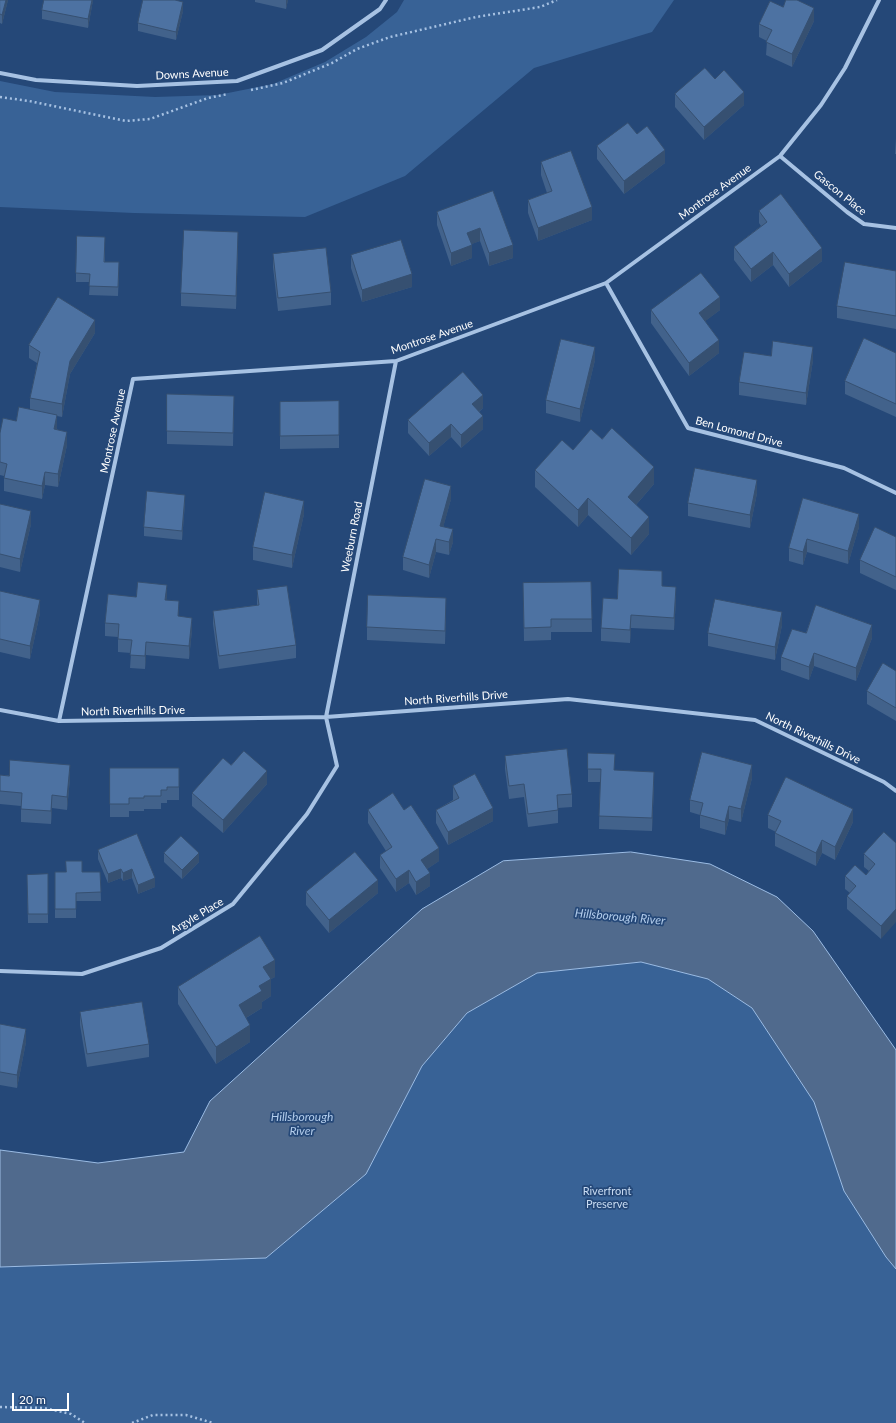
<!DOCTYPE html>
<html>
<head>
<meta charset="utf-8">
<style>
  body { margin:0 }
  #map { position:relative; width:896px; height:1423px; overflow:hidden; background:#254878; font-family:Lato,sans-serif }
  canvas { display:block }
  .scale { position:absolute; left:12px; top:1393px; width:57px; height:18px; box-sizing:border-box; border:2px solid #fff; border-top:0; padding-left:5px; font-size:12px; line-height:14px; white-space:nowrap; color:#fff; -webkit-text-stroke:3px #254878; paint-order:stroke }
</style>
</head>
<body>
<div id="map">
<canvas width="896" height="1423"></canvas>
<div class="scale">20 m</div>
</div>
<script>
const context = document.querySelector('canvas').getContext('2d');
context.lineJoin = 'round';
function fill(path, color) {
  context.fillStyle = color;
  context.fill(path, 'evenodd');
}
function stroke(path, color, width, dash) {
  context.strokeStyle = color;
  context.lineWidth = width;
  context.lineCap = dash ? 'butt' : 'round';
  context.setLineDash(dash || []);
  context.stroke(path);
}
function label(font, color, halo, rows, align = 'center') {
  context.font = font + ' Lato,sans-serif';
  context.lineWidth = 3.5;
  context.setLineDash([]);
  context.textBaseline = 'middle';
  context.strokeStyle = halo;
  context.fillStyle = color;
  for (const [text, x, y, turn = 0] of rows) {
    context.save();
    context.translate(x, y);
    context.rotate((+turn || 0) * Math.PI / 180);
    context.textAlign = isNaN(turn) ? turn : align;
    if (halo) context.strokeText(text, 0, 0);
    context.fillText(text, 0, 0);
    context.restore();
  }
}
fill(new Path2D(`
  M404,0H674L652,32L534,68L405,176L305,217L134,213L0,207V81L55,92L155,97L218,95L273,84L325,62L366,37L397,12Z
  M641,962L708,979L752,1008L814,1102L844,1191L886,1257L896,1269V1423H0V1267L266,1258L366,1174L422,1066L467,1013L537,973Z`), '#386296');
const water = new Path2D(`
  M631,852L710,864L777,897L813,931L896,1050V1269L886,1257L844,1191L814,1102L752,1008L708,979L641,962L537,973L467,1013L422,1066L366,1174L266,1258L0,1267V1150L98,1163L184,1152L210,1101L422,909L503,861Z`);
fill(water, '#506a8d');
stroke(water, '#9bbce4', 1);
stroke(new Path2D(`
  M251,90L283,83L332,63L357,49L390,37L476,17L540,7L557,0
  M0,97L29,101L126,121L150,119L208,98L228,94
  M0,1407L44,1408L71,1414L85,1423
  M132,1423L153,1415H186L213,1423`), '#a7c2e3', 2.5, [2, 3]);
stroke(new Path2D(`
  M0,73L36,80L137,86L237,81L322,50L380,9L386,0
  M780,156L847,212L864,224L896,228
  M606,283L688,428L844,468L896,493
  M0,710L59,721L326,717L568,699L755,720L884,782L896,791
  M59,721L133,379L396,361L606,283L780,156L821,105L845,68L879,0
  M0,971L82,974L161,948L233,904L307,814L337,766L326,717L396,361`), '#a7c2e3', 4);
fill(new Path2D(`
  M0,0H8L2,24L0,23Z
  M93,0L88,28L42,19V10Z
  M255,0H288L286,9L255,2Z
  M783,7L814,21L792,67L766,55L767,41L759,37V24Z
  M183,11L176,40L138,31V23Z
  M715,79L744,105L704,140L675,107V94Z
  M896,138V154H895Z
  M597,146L665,163L624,194L597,159Z
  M541,162L592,220L538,241L528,213V200L547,193L541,175Z
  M493,191L513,258L489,266L480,241L471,244L472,258L451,266L437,225V212Z
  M759,211L822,261L789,287L773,265L751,282L734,260V247L761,226L759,223Z
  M105,245V262L119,271L118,296L89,295L90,282H76V273Z
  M238,245L236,309L181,306V293Z
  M273,254L331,292V305L278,311L273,267Z
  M351,255L412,287L362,302L351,268Z
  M896,271V329L837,318V306Z
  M651,310H720L705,321L719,353L689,376L651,323Z
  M95,333L70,374L62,417L57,416V429L67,445L58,487L45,485L42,499L4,491V476L0,475V433L16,421L30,409V398L37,363L29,358V345Z
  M896,353V417L845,394V381Z
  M595,360L580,422L546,413V400Z
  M813,360L806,405L739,395V382Z
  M167,394L234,396L233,446L167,444Z
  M339,401V448L280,449V402Z
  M483,408L479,412L483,429L461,448L451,437L429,456L408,433V420Z
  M602,439L654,484L636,505L649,534L631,555L588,515L578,527L535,487V470L573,450Z
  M757,493L750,528L688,516V503Z
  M803,498L859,527L848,564L807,552L803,565L789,561V548Z
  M451,499L443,527L453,542L449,555L436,552L429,578L403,570V557Z
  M185,503L182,540L144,536V527Z
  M0,504L31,524L20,572L0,567Z
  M304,514L292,568L253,560V547Z
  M896,537V590L860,573V560Z
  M591,582L592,632H551V640L524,641L523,583Z
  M662,586L676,600L674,630L631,628L630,643L601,641V628L617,599Z
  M257,590L296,645V658L219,669L213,624V611L257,605Z
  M0,591L40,613L30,659L0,652Z
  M166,600L179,616L192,630L189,659L146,655L145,669L130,668L131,653L118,652V637L105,636V623Z
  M446,611L445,644L367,640V627Z
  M782,625L775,660L708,646V633Z
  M806,633L872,638L856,681L814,666L809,680L781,670V657Z
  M896,670V721L867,704V691Z
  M505,756L572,794V807L558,808V823L528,827L524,797L509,799L505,769Z
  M231,765L267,784L223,833L192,806V793Z
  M110,768H179V800H167V803H161V809H144V811H129V817H110Z
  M588,769L615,770L654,785L652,831L599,829L600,782H588Z
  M0,775L70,778L67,810L52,808L51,824L21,822V806L0,804Z
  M752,778L741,822L729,819L725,835L700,828V815L690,812V800Z
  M453,786L493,821L448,845L436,823V810L453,800Z
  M368,810L439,861L427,869L430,886L416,895L409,883L396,892L380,868V855L386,851L368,823Z
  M768,815L853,822L835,860L822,853L816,866L775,846V833L776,832L768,828Z
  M884,832L881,939L847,909V896L850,893L845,889V876L866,875L869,871L864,867V854Z
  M137,834L155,887L138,894L132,878L123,881L121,878L108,883L98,859V850Z
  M164,853L199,862L182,879L164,862Z
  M55,872H100L101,901H76V918H55Z
  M48,874V923H28L27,875Z
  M306,892L378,893L329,933L306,905Z
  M275,977L271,979V996L262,1002V1008L246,1018L250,1042L216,1064L178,1004V987Z
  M80,1012L149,1044V1057L87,1067L80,1025Z
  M0,1024L26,1042L17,1088L0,1085Z`), '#42628b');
fill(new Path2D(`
  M6,0H8L2,24V15Z
  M92,0H93L88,28V19Z
  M286,0H288L286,9Z
  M183,2V11L176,40V32Z
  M814,8V21L792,67V54Z
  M744,92V105L704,140V127Z
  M665,150V163L624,194V181Z
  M592,207V220L538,241V228Z
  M480,228V241L467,246V233Z
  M238,232V245L236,309V296Z
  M472,245V258L451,266V253Z
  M513,245V258L489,266V253Z
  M822,248V261L789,287V274Z
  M773,252V265L751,282V269Z
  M412,274V287L362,302V290Z
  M720,297V310L699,326V313Z
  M95,320V333L70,374L62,417V404L70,361Z
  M719,340V353L689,376V363Z
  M595,347V360L580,422V409Z
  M813,347V360L806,405V393Z
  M483,395V408L472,417V404Z
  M57,415V428L54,442V429Z
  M483,416V429L461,448V435Z
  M451,424V437L429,456V443Z
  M67,432V445L58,487V474Z
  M654,467V484L628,514V497Z
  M45,472V485L42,499V486Z
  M757,480V493L750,528V515Z
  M451,486V499L440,539V526Z
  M185,495V503L182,540V531Z
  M588,498V515L578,527V510Z
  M304,501V514L292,568V555Z
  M31,511V524L20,572V559Z
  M859,514V527L848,564V551Z
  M649,517V534L631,555V538Z
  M453,529V542L449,555V542Z
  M436,539V552L429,578V565Z
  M807,539V552L803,565V552Z
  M167,585V598L165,613V600Z
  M676,587V600L674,630V618Z
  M446,598V611L445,644V631Z
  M40,600V613L30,659V646Z
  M179,601V614L178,629V616Z
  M782,612V625L775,660V647Z
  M631,615V628L630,643V630Z
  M192,618V630L189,659V646Z
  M872,625V638L856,681V668Z
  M146,642V655L145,669V656Z
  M814,653V666L809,680V667Z
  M70,765V778L67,810V797Z
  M752,765V778L741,822V809Z
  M267,771V784L223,833V820Z
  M654,772V785L652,831V818Z
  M52,795V808L51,824V811Z
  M729,806V819L725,835V822Z
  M493,808V821L448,845V832Z
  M853,809V822L835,860V847Z
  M822,840V853L816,866V853Z
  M439,848V861L421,873V860Z
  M199,853V862L182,879V870Z
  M121,869V878L108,883V874Z
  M132,869V878L123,881V873Z
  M409,870V883L396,892V879Z
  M430,873V886L416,895V882Z
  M155,878V887L138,894V885Z
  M378,880V893L329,933V920Z
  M896,909V922L881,939V926Z
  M275,960V977L271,979V996L262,1002V1008L239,1022V1005L259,986L263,967Z
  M250,1025V1042L216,1064V1047Z
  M26,1029V1042L17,1088V1075Z`), '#365071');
const building = new Path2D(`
  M0,0H6L2,15L0,14Z
  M44,0H92L88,19L42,10Z
  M143,0H175L183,2L176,32L138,23Z
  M786,0H797L814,8L792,54L766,42L772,30L759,24L770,1L783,7Z
  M705,68L715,79L724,70L744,92L704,127L675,94Z
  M628,123L637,134L647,126L665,150L624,181L597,146Z
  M571,151L592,207L538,228L528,200L552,191L541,162Z
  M493,191L513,245L489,253L480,228L467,233L472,245L451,253L437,212Z
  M781,194L822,248L789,274L773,252L751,269L734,247L767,222L759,211Z
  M184,230L238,232L236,296L181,293Z
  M77,236L105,237L104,262H119L118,287L89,286L90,274L76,273Z
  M401,240L412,274L362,290L351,255Z
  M326,248L331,292L278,298L273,254Z
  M845,262L896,271V316L837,306Z
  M701,273L720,297L699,313L719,340L689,363L651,310Z
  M58,297L95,320L70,361L62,404L30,398L40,352L29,345Z
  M864,338L896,353V404L845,381Z
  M561,339L595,347L580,409L546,400Z
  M773,341L813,347L806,393L739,382L744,352L771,356Z
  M463,372L483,395L472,404L483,416L461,435L451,424L429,443L408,420Z
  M167,394L234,396L233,433L167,431Z
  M339,401V435L280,436V402Z
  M19,407L57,415L54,429L67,432L58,474L45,472L42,486L4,478L7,464L0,462V433L3,418L16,421Z
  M612,428L654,467L628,497L649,517L631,538L588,498L578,510L535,470L562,440L573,450L591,429L602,439Z
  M695,468L757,480L750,515L688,503Z
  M425,479L451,486L440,526L453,529L449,542L436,539L429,565L403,557Z
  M147,491L185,495L182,531L144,527Z
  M265,492L304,501L292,555L253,547Z
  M803,498L859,514L848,551L807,539L803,552L789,548Z
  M0,504L31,511L20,559L0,554Z
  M875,527L896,537V577L860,560Z
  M619,569L662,571V586L676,587L674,618L631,615L630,630L601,628L603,598L617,599Z
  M138,582L167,585L165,600L179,601L178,616L192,618L189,646L146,642L145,656L130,655L132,640L118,639L119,624L105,623L108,594L136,597Z
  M591,582L592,619H551V627L524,628L523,583Z
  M287,586L296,645L219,656L213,611L259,605L257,590Z
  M0,591L40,600L30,646L0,639Z
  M368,595L446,598L445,631L367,627Z
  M715,599L782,612L775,647L708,633Z
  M816,605L872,625L856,668L814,653L809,667L781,657L792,629L806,633Z
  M883,663L896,671V670V708L867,691Z
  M567,749L572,794L557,795L558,810L528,814L524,784L509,786L505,756Z
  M244,751L267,771L223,820L192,793L223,758L231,765Z
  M702,752L752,765L741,809L729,806L725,822L700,815L703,803L690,800Z
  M588,753L615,754L614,770L654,772L652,818L599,816L601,769H588Z
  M10,760L70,765L67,797L52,795L51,811L21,809L22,793L0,791V775L9,776Z
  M110,768H179V787H167V790H161V796H144V798H129V804H110Z
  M475,774L493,808L448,832L436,810L459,798L453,786Z
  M786,777L853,809L835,847L822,840L816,853L775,833L781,821L768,815Z
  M393,793L404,810L411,805L439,848L421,860L430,873L416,882L409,870L396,879L380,855L392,847L368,810Z
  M884,832L896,843V909L881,926L847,896L856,886L845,876L855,865L866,875L875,864L864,854Z
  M137,834L155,878L138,885L132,869L123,873L121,869L108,874L98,850Z
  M181,836L199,853L182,870L164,853Z
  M355,852L378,880L329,920L306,892Z
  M66,861H82V872H100L101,892L76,893V909H55V872H66Z
  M48,874V914H28L27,875Z
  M260,936L275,960L263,967L271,979L259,986L262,991L239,1005L250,1025L216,1047L178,987Z
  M142,1002L149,1044L87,1054L80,1012Z
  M0,1024L26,1029L17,1075L0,1072Z`);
fill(building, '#4d72a2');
stroke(building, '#365071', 1);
label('11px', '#fff', '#254878', [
  ["Downs Avenue",192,74,-3],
  ["Montrose Avenue",715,192,-36],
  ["Gascon Place",840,193,39],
  ["Montrose Avenue",432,337,-19],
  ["Montrose Avenue",113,431,-78],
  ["Ben Lomond Drive",739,432,15],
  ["Weeburn Road",352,537,-79],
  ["North Riverhills Drive",456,698,-4],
  ["North Riverhills Drive",133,711,-1],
  ["North Riverhills Drive",813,738,26],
  ["Argyle Place",197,916,-31]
]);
label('11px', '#c9dcf3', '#254878', [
  ["Riverfront",607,1191],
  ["Preserve",607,1204]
]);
label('italic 12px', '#b2cceb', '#254878', [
  ["Hillsborough River",620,917,5],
  ["Hillsborough",302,1117],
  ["River",302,1131]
]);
</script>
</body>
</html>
